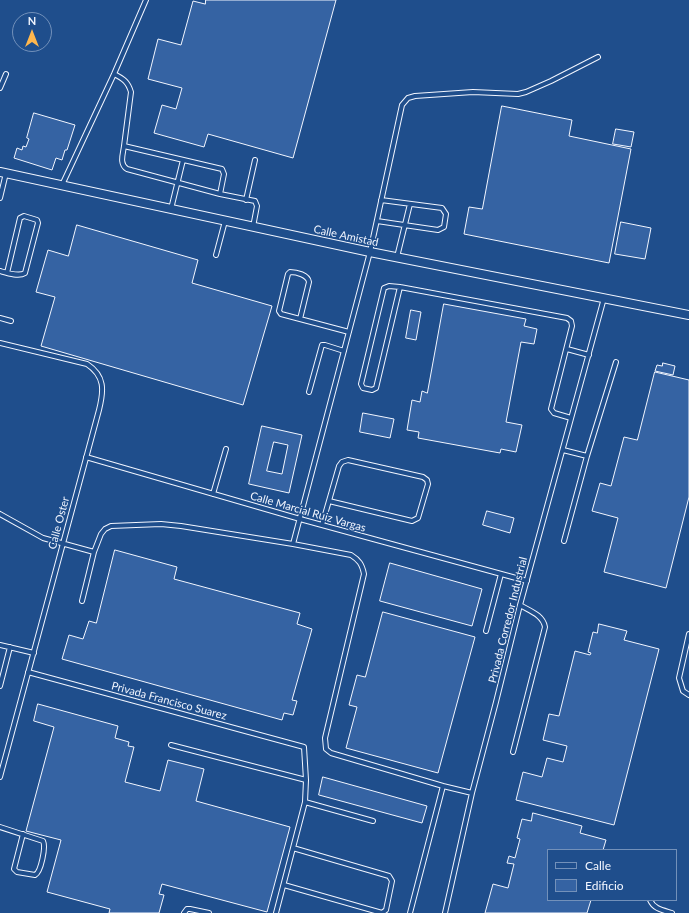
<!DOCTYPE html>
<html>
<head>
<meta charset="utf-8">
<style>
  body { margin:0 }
  #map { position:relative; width:689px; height:913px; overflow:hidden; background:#1f4e8c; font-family:Lato,sans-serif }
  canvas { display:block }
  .legend { position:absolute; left:547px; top:849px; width:130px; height:52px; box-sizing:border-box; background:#1f4e8c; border:1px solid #7391ba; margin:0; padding:5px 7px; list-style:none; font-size:12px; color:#f2f6ff }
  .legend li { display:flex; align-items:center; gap:8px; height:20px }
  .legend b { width:20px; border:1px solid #7391ba }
  .north { position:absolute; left:12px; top:12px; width:40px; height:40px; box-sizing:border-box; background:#1f4e8c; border:1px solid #7391ba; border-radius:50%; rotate:0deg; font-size:11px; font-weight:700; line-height:16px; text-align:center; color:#f2f6ff }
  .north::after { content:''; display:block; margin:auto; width:14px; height:18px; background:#ffb74d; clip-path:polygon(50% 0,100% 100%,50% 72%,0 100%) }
</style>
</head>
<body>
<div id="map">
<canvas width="689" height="913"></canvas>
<ul class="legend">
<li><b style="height:5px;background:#1f4e8c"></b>Calle</li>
<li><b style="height:11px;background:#3563a3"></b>Edificio</li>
</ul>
<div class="north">N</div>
</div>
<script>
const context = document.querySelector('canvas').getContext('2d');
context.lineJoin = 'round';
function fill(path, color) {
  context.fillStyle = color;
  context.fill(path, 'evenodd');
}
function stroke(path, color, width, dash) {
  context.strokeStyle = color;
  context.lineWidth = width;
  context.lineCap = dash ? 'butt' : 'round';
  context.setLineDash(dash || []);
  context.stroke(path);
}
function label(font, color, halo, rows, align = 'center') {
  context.font = font + ' Lato,sans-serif';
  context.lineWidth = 3;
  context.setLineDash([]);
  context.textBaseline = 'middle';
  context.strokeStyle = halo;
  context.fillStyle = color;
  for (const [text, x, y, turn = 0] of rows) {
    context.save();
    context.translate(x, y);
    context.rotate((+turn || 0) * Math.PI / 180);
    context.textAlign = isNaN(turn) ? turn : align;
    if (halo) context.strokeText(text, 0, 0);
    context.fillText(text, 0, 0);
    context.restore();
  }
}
const building = new Path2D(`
  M206,0H336L293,158L208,134L204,147L154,133L162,105L176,109L182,88L148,79L158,39L181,45L193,1L205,4Z
  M502,106L572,120L569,136L631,149L609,263L464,234L469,207L482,209Z
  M34,113L75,125L67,150H65L62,160L56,158L52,170L14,158L17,148L22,150L23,146L26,147L29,139L27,138Z
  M616,129L634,132L631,147L613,144Z
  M621,222L651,228L645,259L615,254Z
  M77,225L198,260L192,283L272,306L243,405L41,346L55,297L36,292L48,250L68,256Z
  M444,304L526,319L524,326L537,329L534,344L521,342L506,422L522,425L516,452L501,449L500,453L418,438L419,432L407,430L412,400L420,402L422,391L427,393Z
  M411,310L421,312L416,340L406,338Z
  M663,363L675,366L673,375L655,371L657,365L662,366Z
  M655,372L689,380V497L666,588L604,572L618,518L592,511L600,483L611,486L624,437L637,440Z
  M363,413L394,419L390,438L360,432Z
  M262,426L302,435L289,493L249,484ZM274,442L288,445L282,474L267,471Z
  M487,511L514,518L510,533L483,525Z
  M115,550L177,567L174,579L300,613L297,624L312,629L292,700L297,701L293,715L284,713L282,720L62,659L69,635L83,639L89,621L96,623Z
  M390,563L482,589L472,626L380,601Z
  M383,612L475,637L438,773L346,748L357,707L349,705L357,675L365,677Z
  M599,624L627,631L624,640L659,649L614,825L516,800L523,772L542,777L547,758L563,762L567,746L543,740L549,714L559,716L575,651L590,655L591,653L588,652L593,632L597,633Z
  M38,704L118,726L115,738L129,742L128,746L134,747L125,782L160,791L168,760L204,769L196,801L290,827L267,912L162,884L159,894L164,895L159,913H109L110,909L47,892L61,840L26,831L54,727L34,721Z
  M323,777L427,806L422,823L319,795Z
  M533,813L582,826L580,833L606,840L603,850H548V900H591L587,913H485L493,884L508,888L514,864L507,863L509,856L515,858L520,839L517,838L522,819L531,821Z`);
fill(building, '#3563a3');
stroke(building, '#f2f6ff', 1);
const lane = new Path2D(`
  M114,74C124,79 128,82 131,92L124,146L222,169L224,174L220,194
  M0,88L6,74
  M124,146C123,154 119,164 127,169L220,194L255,201L257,206L253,227
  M62,185L114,74L146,0
  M0,198L6,173
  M246,200L255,160
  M171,209L183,160
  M377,221L438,230L444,227L446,214L442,208L381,200
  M216,255L225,221
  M397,257L410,204
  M0,271C7,273 19,277 25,273L38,223L37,220L24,216L20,218L7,273
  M400,287L376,388L372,390L363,388L361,384L384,288L389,286L400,287L567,318L571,321L572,326L551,409L554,413L571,418
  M0,318L11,321
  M300,319L309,282C308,275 297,272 290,272L288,274L279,311L281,314L349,332
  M0,343L87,364C105,376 104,390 99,410L0,777
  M567,349L589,355
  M309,392L322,345H325L344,351
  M563,450L587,456
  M86,457L300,519L527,581
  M213,494L226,449
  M0,514L43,538L94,552
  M322,525L339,466L342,462L348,460L423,477L427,480L428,484L418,518L412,521L329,501
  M564,541L587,456L616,362
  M293,544L370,252L402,105L408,98L415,96L473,92L518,94L526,92L551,81L598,57
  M82,601L94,552L101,534L105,529L111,526L161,524L181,526L293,544L351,555C359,560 362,564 364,574L325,738L326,749L331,753L443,786
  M486,631L501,574
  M689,634L679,678L683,691L689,695
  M0,645L34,653
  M28,672L304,747L306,780L305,802L276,913
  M0,686L10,647
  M171,745L306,780
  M513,752L545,627C543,615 530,611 520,605
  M305,802L373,821
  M0,827L43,841C46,847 41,872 35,875L17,872L14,869L23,834
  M284,885L382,913L386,910L392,881L389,876L293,848
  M650,900C654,909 662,910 672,913
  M184,913L187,909H190L209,913
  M410,913L443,786L472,793L496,702L520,605L604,298
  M445,913L472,793`);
const street = new Path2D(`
  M0,172L370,252L689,315`);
stroke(lane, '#f2f6ff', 6);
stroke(street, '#f2f6ff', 10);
stroke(lane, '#1f4e8c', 4);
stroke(street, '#1f4e8c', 8);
label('11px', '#f2f6ff', '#1f4e8c', [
  ["Calle Amistad",346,236,12],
  ["Calle Marcial Ruiz Vargas",308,512,16],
  ["Calle Oster",59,523,-75],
  ["Privada Corredor Industrial",508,620,-76],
  ["Privada Francisco Suarez",169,701,15]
]);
</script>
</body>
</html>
